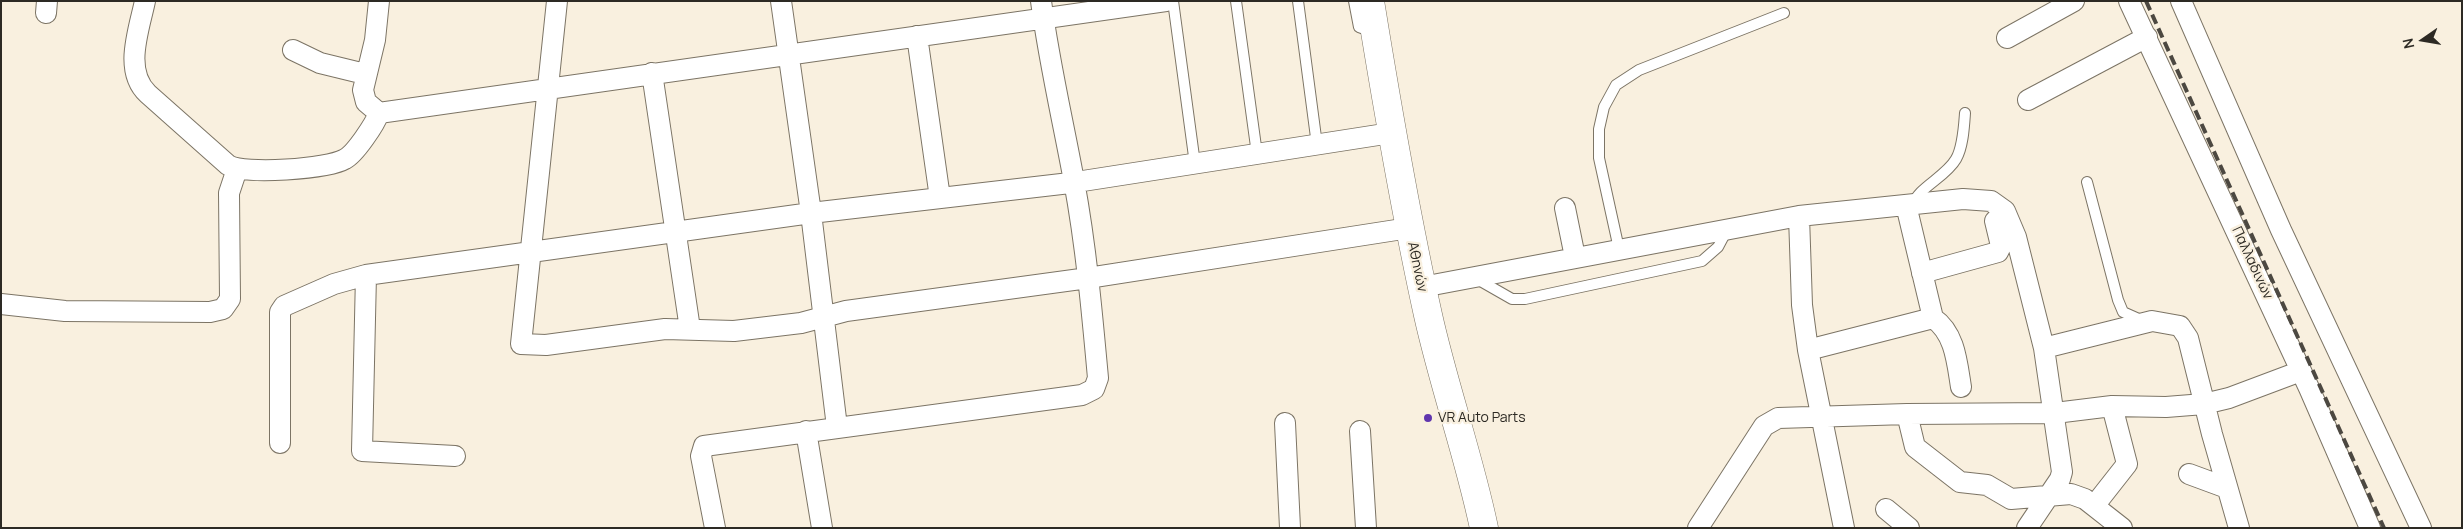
<!DOCTYPE html>
<html>
<head>
<meta charset="utf-8">
<style>
  body { margin:0 }
  #map { position:relative; width:2463px; height:529px; overflow:hidden; background:#f9f0df; font-family:Manrope,sans-serif }
  canvas { display:block }
  .frame { position:absolute; inset:0; border:2px solid #2d2a24; pointer-events:none }
  .north { position:absolute; left:2398px; top:15px; width:50px; height:50px; -webkit-text-stroke:4px #f9f0df; paint-order:stroke; rotate:257deg; font-size:14px; font-weight:700; line-height:20px; text-align:center; color:#2d2a24 }
  .north::after { content:''; display:block; margin:auto; width:18px; height:22px; background:#2d2a24; clip-path:polygon(50% 0,100% 100%,50% 72%,0 100%) }
</style>
</head>
<body>
<div id="map">
<canvas width="2463" height="529"></canvas>
<div class="frame"></div>
<div class="north">N</div>
</div>
<script>
const context = document.querySelector('canvas').getContext('2d');
context.lineJoin = 'round';
function stroke(path, color, width, dash) {
  context.strokeStyle = color;
  context.lineWidth = width;
  context.lineCap = dash ? 'butt' : 'round';
  context.setLineDash(dash || []);
  context.stroke(path);
}
function label(font, color, halo, rows, align = 'center') {
  context.font = font + ' Manrope,sans-serif';
  context.lineWidth = 4.5;
  context.setLineDash([]);
  context.textBaseline = 'middle';
  context.strokeStyle = halo;
  context.fillStyle = color;
  for (const [text, x, y, turn = 0] of rows) {
    context.save();
    context.translate(x, y);
    context.rotate((+turn || 0) * Math.PI / 180);
    context.textAlign = isNaN(turn) ? turn : align;
    if (halo) context.strokeText(text, 0, 0);
    context.fillText(text, 0, 0);
    context.restore();
  }
}
const lane = new Path2D(`
  M1173,1L1195,164
  M1236,1L1257,154
  M1298,1L1317,145
  M1354,1L1359,27L1373,32
  M2087,182L2118,300L2123,312L2141,320
  M1914,204C1916,189 1946,177 1956,159C1963,147 1964,127 1965,113
  M1619,249L1599,158V129L1604,107L1616,85L1639,70L1784,13
  M1477,279L1512,299H1525L1702,261L1718,247L1727,230`);
const street = new Path2D(`
  M145,1C139,30 123,71 148,94L228,165C244,175 328,169 345,159C355,154 375,124 379,113L1166,1
  M557,1L521,344L546,345L665,329L734,331L801,323L846,311L1088,278L1409,228
  M781,1L811,213L837,427
  M2129,1L2309,388L2370,528
  M2181,1L2281,230L2421,528
  M46,13L47,1
  M917,36L940,198
  M2007,38L2074,1
  M293,50L320,63L365,74
  M652,73L690,329
  M2028,100L2147,37
  M379,113L366,102L363,90L375,40L379,1
  M1565,208L1575,257
  M1799,216L1802,305L1808,350L1844,528
  M1922,273L1998,252L2001,246L1995,221
  M1422,287L1799,216L1963,199L1991,201L2005,211L2016,237L2044,348L2062,472L2060,479L2027,528
  M1,304L65,311L210,312L223,309L230,299L229,193L237,169
  M1933,318C1955,333 1957,362 1961,387
  M2044,348L2152,321L2180,326L2188,338L2212,434L2239,528
  M1808,350L1933,318L1906,205
  M1907,414L1915,447L1960,482L1987,485L2011,499L2071,494L2085,499L2122,528
  M1285,423L1290,528
  M806,431L822,528
  M1360,431L1366,528
  M280,443V312L284,306L334,284L366,275
  M455,456L362,451L366,275L811,213L1070,183L1391,133
  M2189,474L2227,488
  M2094,506L2127,464L2112,406
  M1886,509L1909,528
  M715,528L701,456L704,446L1082,395L1094,389L1098,378C1092,312 1086,246 1074,181C1063,121 1049,62 1041,1
  M1698,528L1764,426L1778,418L1907,414L2055,413L2112,406L2166,407L2204,404L2229,398L2301,371`);
const secondary = new Path2D(`
  M1370,1C1387,106 1405,211 1428,315C1444,387 1469,456 1484,528`);
stroke(lane, '#7c7465', 12);
stroke(street, '#7c7465', 22);
stroke(secondary, '#7c7465', 29);
stroke(lane, '#fff', 10);
stroke(street, '#fff', 20);
stroke(secondary, '#fff', 28);
stroke(new Path2D(`
  M2146,1L2384,528`), '#4c4841', 4, [10, 5]);
for (const [x, y, r, color] of [
  [1428,418,5,"#6036ae"]
]) {
  const dot = new Path2D();
  dot.arc(x, y, r, 0, 2 * Math.PI);
  context.fillStyle = color;
  context.fill(dot);
  stroke(dot, '#f9f0df', 2);
}
label('14px', '#2d2a24', '#f9f0df', [
  ["Παλλαδινών",2252,263,65],
  ["Αθηνών",1417,267,78]
]);
label('14px', '#2d2a24', '#f9f0df', [
  ["VR Auto Parts",1438,418]
], 'left');
</script>
</body>
</html>
